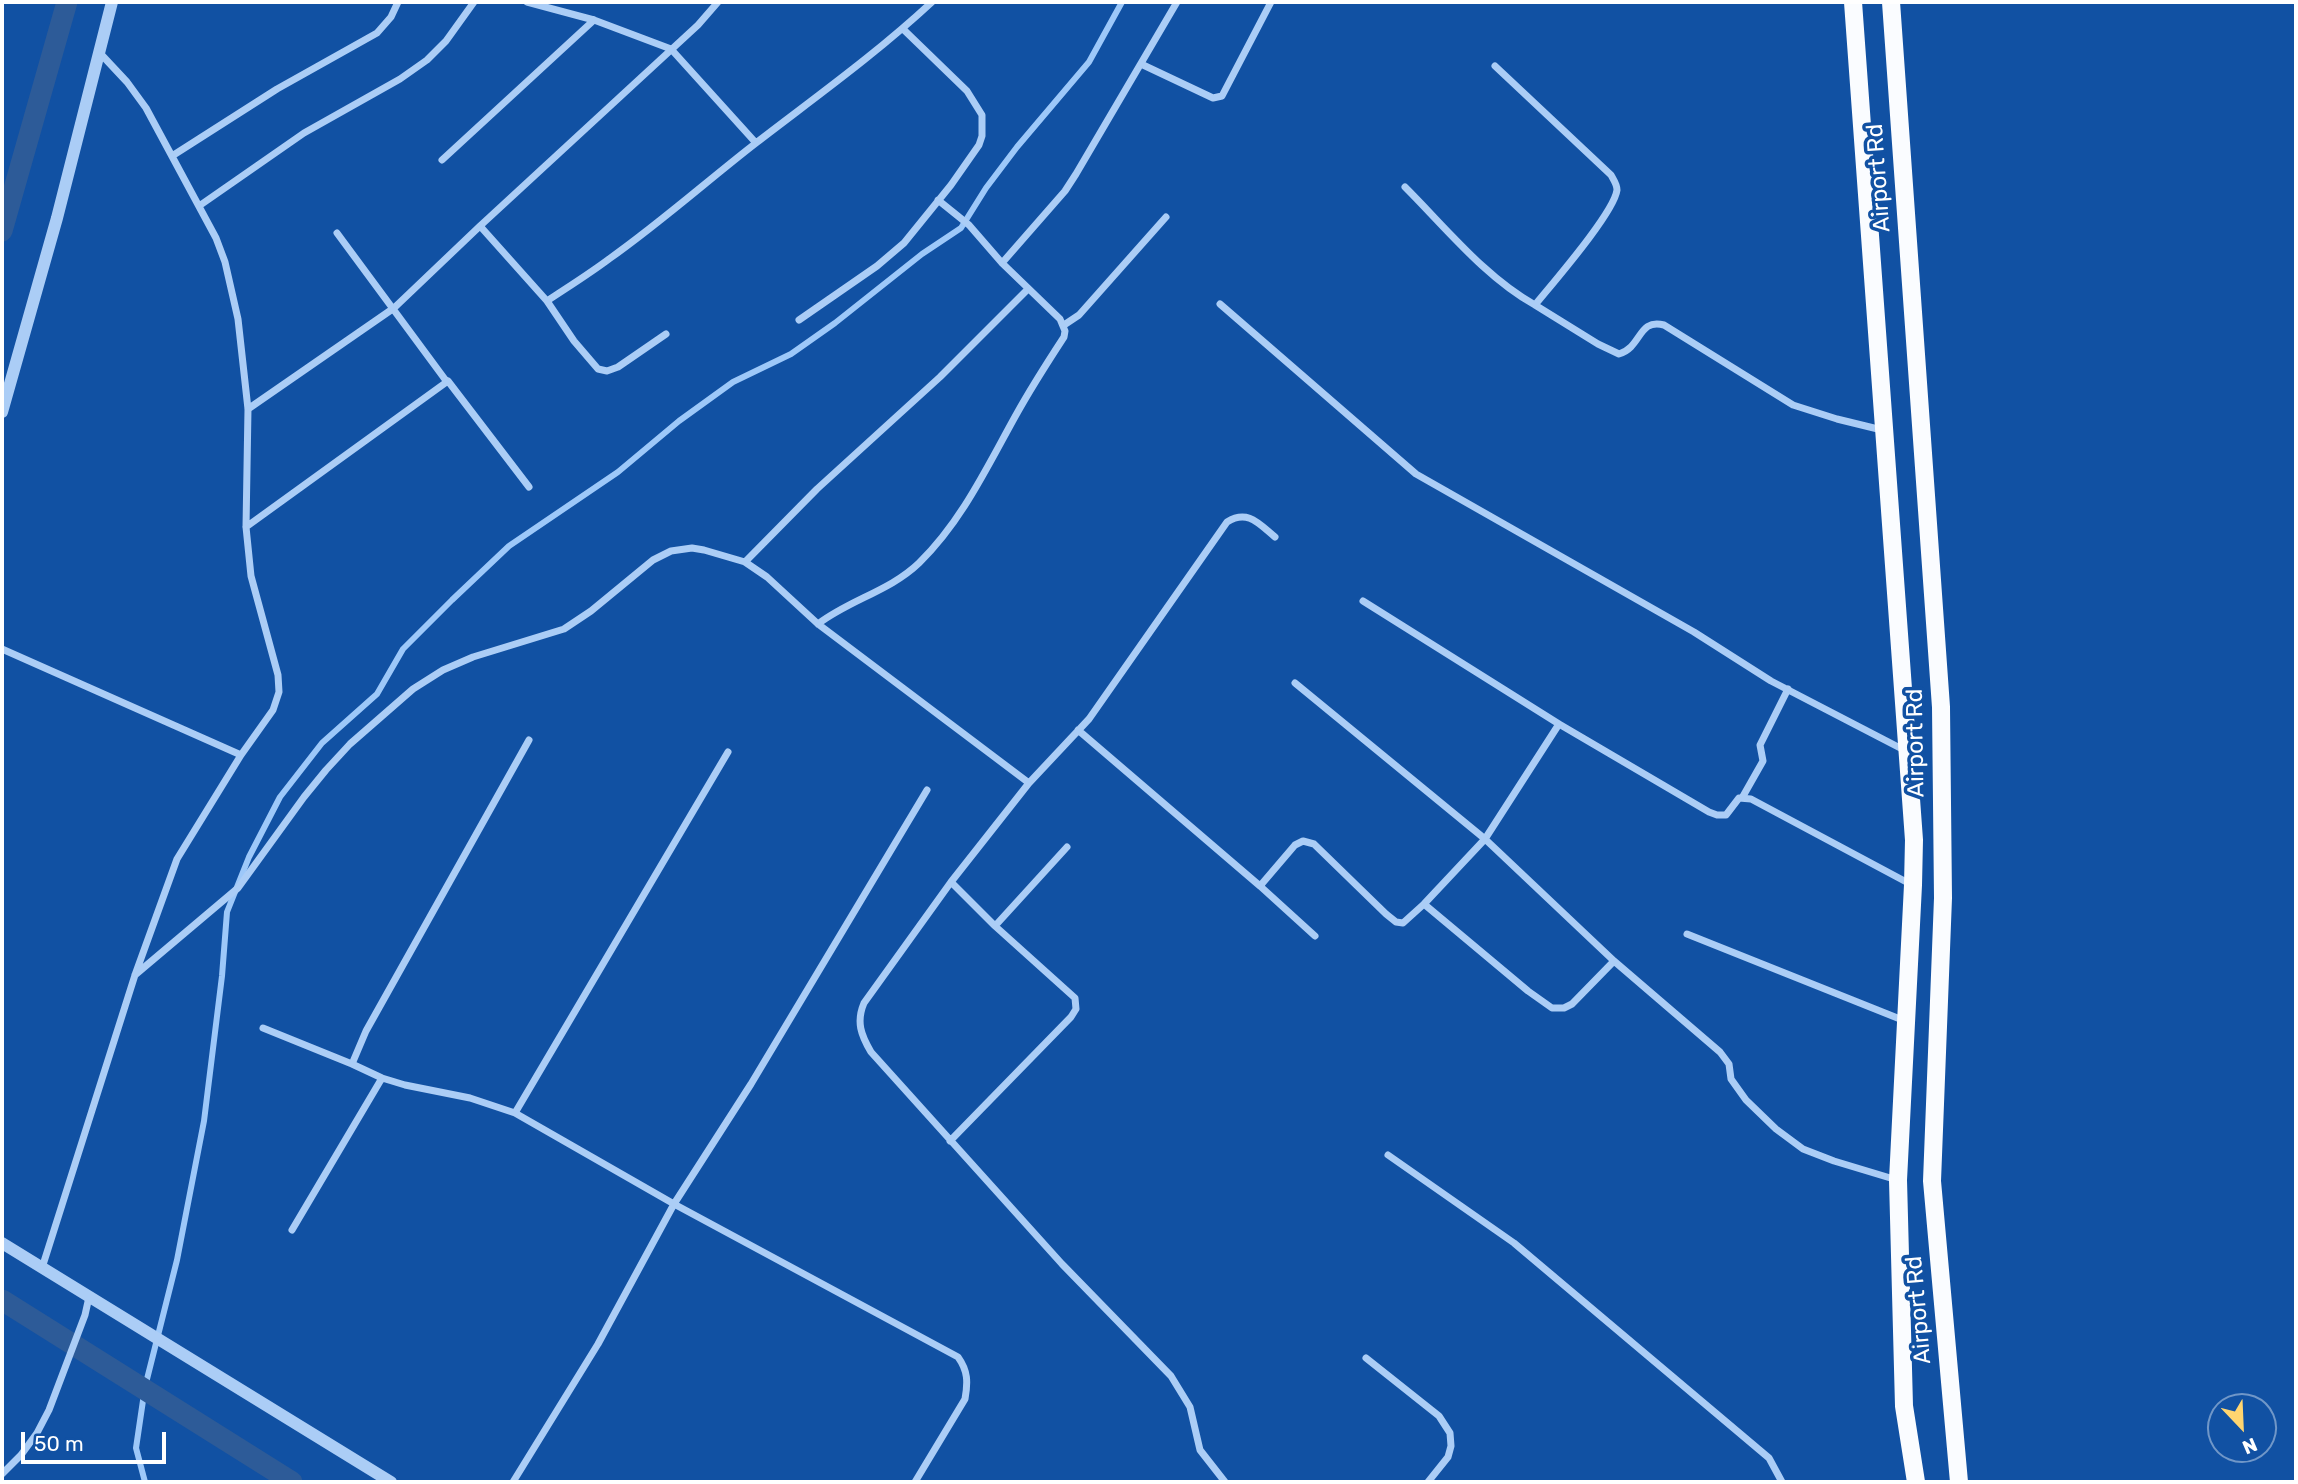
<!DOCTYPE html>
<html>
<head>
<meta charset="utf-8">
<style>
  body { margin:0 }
  #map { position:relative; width:2298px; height:1484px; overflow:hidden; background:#1151a3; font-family:Rubik,sans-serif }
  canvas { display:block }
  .frame { position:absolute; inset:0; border:4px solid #fff; pointer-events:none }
  .north { position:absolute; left:2207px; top:1393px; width:70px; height:70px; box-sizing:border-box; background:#1151a3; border:2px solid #7097c8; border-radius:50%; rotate:157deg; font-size:19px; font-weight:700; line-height:28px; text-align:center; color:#fff }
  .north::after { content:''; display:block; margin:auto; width:24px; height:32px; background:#ffd570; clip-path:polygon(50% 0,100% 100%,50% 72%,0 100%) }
  .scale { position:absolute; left:21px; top:1432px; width:145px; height:32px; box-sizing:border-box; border:4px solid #fff; border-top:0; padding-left:9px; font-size:21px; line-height:24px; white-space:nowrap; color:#fff; -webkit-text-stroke:5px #1151a3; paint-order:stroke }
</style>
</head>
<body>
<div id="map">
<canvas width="2298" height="1484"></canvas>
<div class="frame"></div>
<div class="north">N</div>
<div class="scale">50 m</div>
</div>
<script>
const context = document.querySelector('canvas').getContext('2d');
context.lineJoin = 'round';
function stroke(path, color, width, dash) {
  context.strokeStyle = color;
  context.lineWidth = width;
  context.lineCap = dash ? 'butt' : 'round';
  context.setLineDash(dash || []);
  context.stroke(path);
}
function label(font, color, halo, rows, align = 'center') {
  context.font = font + ' Rubik,sans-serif';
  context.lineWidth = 7;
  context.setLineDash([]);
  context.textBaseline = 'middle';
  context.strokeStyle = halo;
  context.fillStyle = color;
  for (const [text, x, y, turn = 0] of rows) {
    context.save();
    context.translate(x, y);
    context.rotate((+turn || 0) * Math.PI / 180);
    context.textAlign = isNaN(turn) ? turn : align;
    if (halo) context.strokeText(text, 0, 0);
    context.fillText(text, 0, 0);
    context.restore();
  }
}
stroke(new Path2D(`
  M145,1482L136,1448L145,1387L177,1260L204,1121L222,976L227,912L249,857L280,797L322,743L377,694L403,649L452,600L509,546L618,472L679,421L733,382L791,354L835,323L922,254L961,228L986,188L1017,147L1089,62L1122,2`), '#9dc8f9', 6);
stroke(new Path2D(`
  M2,231L67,2
  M2,1300L292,1482`), '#2d5b98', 21);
stroke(new Path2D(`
  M527,2L594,20L671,49L756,143
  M1141,64L1213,98L1222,96L1271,2
  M172,156L277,89L377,33L391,17L398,2
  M442,160L594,20
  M1405,187C1446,228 1485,277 1535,305C1552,284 1614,213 1617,190C1617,184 1613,179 1611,175L1495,66
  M199,206L304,133L400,79L427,60L446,41L474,2
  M480,226L698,25L718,2
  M337,233L447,382
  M1002,263L1065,191L1076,174L1177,2
  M547,301C568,287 589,274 609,259C660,223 707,181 756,143C817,96 876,54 932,2
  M1220,304L1416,474L1694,632L1771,681L1904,750
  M1535,305L1598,344L1619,354C1642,347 1638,318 1664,325L1793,405L1837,419L1882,430
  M799,320L877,266L904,243L951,185L979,145L982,136V115L967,91L903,29
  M1064,325L1079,315L1166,217
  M248,409L394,308L480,226L547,301L574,341L598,369L607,371L618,367L666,334
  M246,527L448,381L529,487
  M745,562L817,489L940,377L1028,289
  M1363,601L1559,724L1709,812L1717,815H1726L1739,798L1751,799L1912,885
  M818,624C849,600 890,591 919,563C962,521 987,467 1016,415C1031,388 1047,363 1064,337L1065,331L1060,319L1002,263L969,225L938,200
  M2,649L241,755
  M1295,683L1485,839L1614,961L1720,1052L1729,1064L1731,1079L1746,1100L1776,1129L1803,1149L1834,1161L1897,1180
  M1078,730L1260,886
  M1029,783L1089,719L1227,522C1248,509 1259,524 1275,537
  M1742,798L1763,761L1760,745L1788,689
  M1424,904L1528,991L1552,1008H1564L1572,1004L1614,961
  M995,926L1067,847
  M1687,934L1905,1021
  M1315,936L1260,886L1295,845L1303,841L1314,844L1386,914L1396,922L1403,923L1424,904L1485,839L1559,724
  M135,975L238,888L304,797L326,770L350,744L413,689L443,670L473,657L564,629L591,611L653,560L671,551L692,548L704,550L745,562L767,577L818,624L1029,783L951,882L864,1003C856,1022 861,1035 871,1052L1062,1264L1171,1376L1190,1407L1200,1450L1225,1482
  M263,1028L352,1064L382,1078L405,1085L470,1098L515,1113L674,1204L958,1357C968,1371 968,1382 965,1399L915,1482
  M352,1064L366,1031L529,740
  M515,1113L728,752
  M950,1141L1071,1017L1076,1009L1075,998L995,926L951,882
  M1388,1155L1514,1243L1769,1458L1782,1482
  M292,1230L382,1078
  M42,1268L135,975L177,859L241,755L273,710L279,692L278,675L251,576L246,527L248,409L238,319L225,262L216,238L146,108L127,82L98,51
  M1366,1358L1439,1416L1450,1433L1451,1446L1448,1457L1428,1482
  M2,1474L21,1455L37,1433L49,1410L85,1315L89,1297
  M513,1482L598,1344L674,1204L751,1084L927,790`), '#abcdf6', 7);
stroke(new Path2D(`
  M2,412L57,218L112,2
  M2,1243L391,1482`), '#abcdf6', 12);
stroke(new Path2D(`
  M1853,2L1914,840L1913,885L1898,1180L1904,1406L1916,1482
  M1891,2L1941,707L1943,898L1932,1181L1959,1482`), '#fafcff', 18);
label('23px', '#fff', '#1151a3', [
  ["Airport Rd",1879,178,-94],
  ["Airport Rd",1916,743,-91],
  ["Airport Rd",1919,1310,-95]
]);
</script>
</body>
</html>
